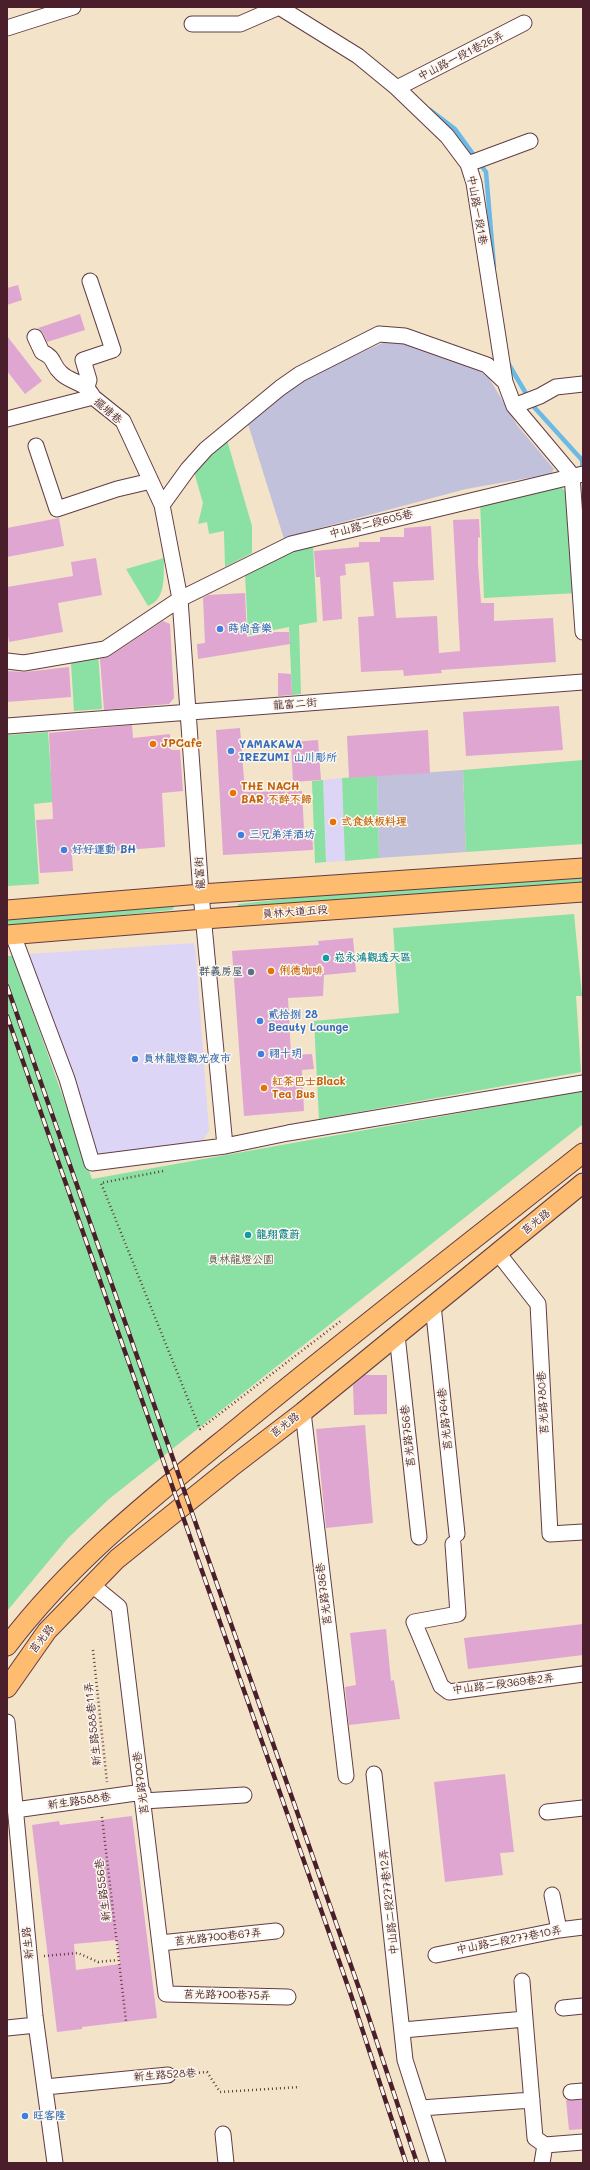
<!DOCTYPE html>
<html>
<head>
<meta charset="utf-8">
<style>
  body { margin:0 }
  #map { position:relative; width:590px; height:2170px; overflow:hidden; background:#f3e3c9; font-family:Mali,sans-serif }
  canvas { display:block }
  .frame { position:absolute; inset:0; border:8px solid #4a1f2b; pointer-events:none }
</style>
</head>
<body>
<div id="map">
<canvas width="590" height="2170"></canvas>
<div class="frame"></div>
</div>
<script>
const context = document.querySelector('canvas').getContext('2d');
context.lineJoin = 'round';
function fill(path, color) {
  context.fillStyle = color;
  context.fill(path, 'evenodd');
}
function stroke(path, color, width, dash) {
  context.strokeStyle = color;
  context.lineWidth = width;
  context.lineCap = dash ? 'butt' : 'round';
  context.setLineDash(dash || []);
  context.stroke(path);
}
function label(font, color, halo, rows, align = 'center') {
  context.font = font + ' Mali,"LXGW WenKai TC",sans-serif';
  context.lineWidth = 3;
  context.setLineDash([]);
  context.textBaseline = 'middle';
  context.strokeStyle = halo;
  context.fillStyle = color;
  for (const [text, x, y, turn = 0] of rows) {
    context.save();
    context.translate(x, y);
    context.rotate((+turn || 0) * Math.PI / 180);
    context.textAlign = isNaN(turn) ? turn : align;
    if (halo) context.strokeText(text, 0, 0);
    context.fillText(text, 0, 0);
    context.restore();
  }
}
fill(new Path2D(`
  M342,778L345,861L326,862L323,780Z
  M194,943L196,955L209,1131L203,1140L106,1157L96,1152L31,963L29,954Z`), '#ddd5f6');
fill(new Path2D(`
  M387,341H402L417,346L478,370L489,378L517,425L554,469L551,474L466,489L309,531L284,539L248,424L291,389L312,375Z
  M463,770L466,852L379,858L377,776Z`), '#c2c1dc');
fill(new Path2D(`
  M227,440L252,526V553L225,567L224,531L209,534L207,522L198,524L203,503L194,472L212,451Z
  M561,487L570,496L577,593L484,598L480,502Z
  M313,545L317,622L299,625L301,694L292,695L289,627L248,635L245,573L288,553Z
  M164,558C163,576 167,598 148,606L126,569Z
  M98,653L102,709L74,711L71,663Z
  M48,732L53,802L34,804L39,884L7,886V735Z
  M583,760V844L466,852L463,770Z
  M377,776L379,858L345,861L342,778Z
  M323,780L326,862L315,863L312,781Z
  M583,875V884L238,908V904L330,894Z
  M172,906L174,908L172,910L7,927V919Z
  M574,914L582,996H576L581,1072L319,1119L314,1021L399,1013L393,928Z
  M7,956H13L92,1179L583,1091V1124L109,1499L68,1538L7,1611Z`), '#8be0a3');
stroke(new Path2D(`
  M430,110L455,129L486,172L494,267
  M508,363L534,407L582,460L583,471`), '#6abae5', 4.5);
fill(new Path2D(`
  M18,285L22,300L7,305V288Z
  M80,314L85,330L47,342L43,333L38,328Z
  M7,336L42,381L25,394L7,371Z
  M59,518L64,546L7,557V528Z
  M479,519L480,537L478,538V564L481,603H494V621L553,618L556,662L441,670L442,673L404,676L403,670L361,672L358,617L374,616L369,562L345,564L346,575L340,576L342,619L323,621L320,577H316L314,551L359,547V542H380V537H404V528L431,526L434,580L393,582L396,618L437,616L439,653L460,651L453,520Z
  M96,558L102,595L58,603L63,632L9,642L7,629V587L73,576L71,562Z
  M245,593L247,637L274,632H289L290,644L198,659L197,644L205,643L203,598L208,595Z
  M163,621L170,624L174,698L169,704L104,710L100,659L110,656Z
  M69,667L71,697L7,702V671L25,672Z
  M278,673L291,674L292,695L278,696Z
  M559,706L563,750L466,756L463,712Z
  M132,725L133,738L170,734L171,750H180L183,791L162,793L165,847L72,854L73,871L40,873L36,820L53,819L49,733Z
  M240,728L245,792L302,791L304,830H312L313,850L223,855L216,730Z
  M428,730L430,773L349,778L347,736Z
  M318,740L321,780L293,782L291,742Z
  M353,938L356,972L324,975L323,996L288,998L291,1055L312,1054L314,1069L302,1070L304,1111L244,1116L232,951L319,945L318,941Z
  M365,1375H387V1414L354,1415L353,1385Z
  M365,1425L373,1523L326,1528L316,1429Z
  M583,1624V1655L468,1669L464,1638Z
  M386,1629L391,1681L394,1680L400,1719L349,1725L345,1687L356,1685L350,1633Z
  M505,1774L514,1852L500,1853L503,1875L445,1882L434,1782Z
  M132,1816L157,2018L82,2027V2029L57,2032L32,1825L59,1821L60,1825ZM117,1940L120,1964L76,1970L74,1944Z
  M566,2100H583V2129L569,2130Z`), '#dfa6d1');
const minor = new Path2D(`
  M279,7L358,56L397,88L447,136L468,164L474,183L505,382L514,406L572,475
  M192,24H240L279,7
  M7,28L73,7
  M397,88L524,23
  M468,164L530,141
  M35,337L42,352C56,358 51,364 61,373C71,383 84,381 92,395
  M87,387L89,380L83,360L113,350L90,281
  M514,406L540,396L556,387L583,384
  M7,419L93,397L123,421L162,505
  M36,446L57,509L117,489L151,481
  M572,475L583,632
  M7,661L24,663L105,649L180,599L291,544L583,474
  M7,726L583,682
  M13,935L67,1079L92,1163L225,1146L288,1133L583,1083
  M225,1146L201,894L180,599L162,505L188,469L206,449L280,388L300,374L379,334L405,336L487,365L505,382
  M498,1253L538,1304L550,1534L583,1532
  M433,1305L457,1534
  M397,1335L419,1537
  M303,1412L346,1776
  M453,1544L458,1614L414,1622L441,1686L449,1692L583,1674
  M91,1584L119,1607L166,1994L288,1997
  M7,1722L35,2016L55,2163
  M374,1774L405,2060L438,2163
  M143,1801L244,1795
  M15,1810L143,1792
  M547,1812L583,1808
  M552,1895L559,1930
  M160,1943L276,1931
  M436,1955L559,1930L583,1927
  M522,1981L525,2019
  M563,2008L583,2006
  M7,2028L36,2025
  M403,2030L525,2019L535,2138L545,2145L583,2142
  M45,2087L168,2075
  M571,2092L583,2091
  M421,2108L532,2100
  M223,2134L226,2163
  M542,2163L545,2145`);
const major = new Path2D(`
  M7,910L201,894L583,868
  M7,935L204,919L583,892
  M7,1646C72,1560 157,1494 240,1426C353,1333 468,1244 583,1153
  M7,1688L47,1631L117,1559L230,1468L303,1412L583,1183`);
stroke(minor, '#633c43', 17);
stroke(major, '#633c43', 21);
stroke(new Path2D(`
  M163,1171L101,1183L200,1429L342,1320
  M93,1650L107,1782
  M102,1817L126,2021
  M44,1956L78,1953L98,1962L118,1960
  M183,2074L207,2072L220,2092L300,2087`), '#633c43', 2.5, [1, 3]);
stroke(minor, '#fff', 15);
stroke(major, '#fdbc70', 19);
const rail = new Path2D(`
  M7,986L361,1994L417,2163
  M7,1016L351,1995L406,2163`);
stroke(rail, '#4a1f2b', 4.5);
stroke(rail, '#fbf7ec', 3, [9]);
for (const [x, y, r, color] of [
  [220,629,4,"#3f7fe0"],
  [153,744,4,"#e8710a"],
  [231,751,4,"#3f7fe0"],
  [233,793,4,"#e8710a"],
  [333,822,4,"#e8710a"],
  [241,835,4,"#3f7fe0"],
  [64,850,4,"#3f7fe0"],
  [326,958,4,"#0f9aa8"],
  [271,971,4,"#e8710a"],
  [251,972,4,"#5c6f8a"],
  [260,1021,4,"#3f7fe0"],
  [261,1054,4,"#3f7fe0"],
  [135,1059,4,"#3f7fe0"],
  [264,1088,4,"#e8710a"],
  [248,1235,4,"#0f9aa8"],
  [25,2116,4,"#3f7fe0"]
]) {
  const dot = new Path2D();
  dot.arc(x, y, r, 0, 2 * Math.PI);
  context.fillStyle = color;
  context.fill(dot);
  stroke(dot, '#fbf7ec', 1.5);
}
label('11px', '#4a1f2b', '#fbf7ec', [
  ["中山路一段1巷26弄",461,56,-27],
  ["中山路一段1巷",477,210,80],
  ["擺塘巷",108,411,40],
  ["中山路二段605巷",371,524,-14],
  ["龍富二街",295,704,-4],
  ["龍富街",200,873,-94],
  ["員林大道五段",295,912,-4],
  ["莒光路",536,1222,-39],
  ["莒光路780巷",543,1403,-93],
  ["莒光路764巷",445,1419,-96],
  ["莒光路",285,1425,-38],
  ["莒光路756巷",408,1436,-96],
  ["莒光路736巷",324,1594,-97],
  ["莒光路",42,1639,-52],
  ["中山路二段369巷2弄",503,1684,-7],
  ["新生路588巷11弄",93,1724,-96],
  ["莒光路700巷",141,1783,-97],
  ["新生路588巷",79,1801,-8],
  ["新生路556巷",103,1890,-97],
  ["中山路二段277巷12弄",389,1902,-96],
  ["莒光路700巷67弄",218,1937,-6],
  ["中山路二段277巷10弄",509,1940,-11],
  ["新生路",28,1943,-96],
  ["莒光路700巷75弄",227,1995,1],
  ["新生路528巷",165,2075,-4]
]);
label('bold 11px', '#366cbe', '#fbf7ec', [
  ["蒔尚音樂",228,629],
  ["YAMAKAWA",239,745],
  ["IREZUMI 山川彫所",239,758],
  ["三兄弟洋酒坊",249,835],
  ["好好運動 BH",72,850],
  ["貳拾捌 28",268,1015],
  ["Beauty Lounge",268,1028],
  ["祤十玥",269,1054],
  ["員林龍燈觀光夜市",143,1059],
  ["旺客隆",33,2116]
], 'left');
label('bold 11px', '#c56008', '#fbf7ec', [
  ["JPCafe",161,744],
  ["THE NACH",241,787],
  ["BAR 不醉不歸",241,800],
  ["弎食鉄板料理",341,822],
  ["俐德咖啡",279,971],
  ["紅茶巴士Black",272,1082],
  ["Tea Bus",272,1095]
], 'left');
label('bold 11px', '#0d838f', '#fbf7ec', [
  ["崧永鴻觀透天區",334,958],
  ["龍翔霞蔚",256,1235]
], 'left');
label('bold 11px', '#4e5e75', '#fbf7ec', [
  ["群義房屋",243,972]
], 'right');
label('11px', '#5e594f', '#fbf7ec', [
  ["員林龍燈公園",241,1260]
]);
</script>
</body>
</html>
